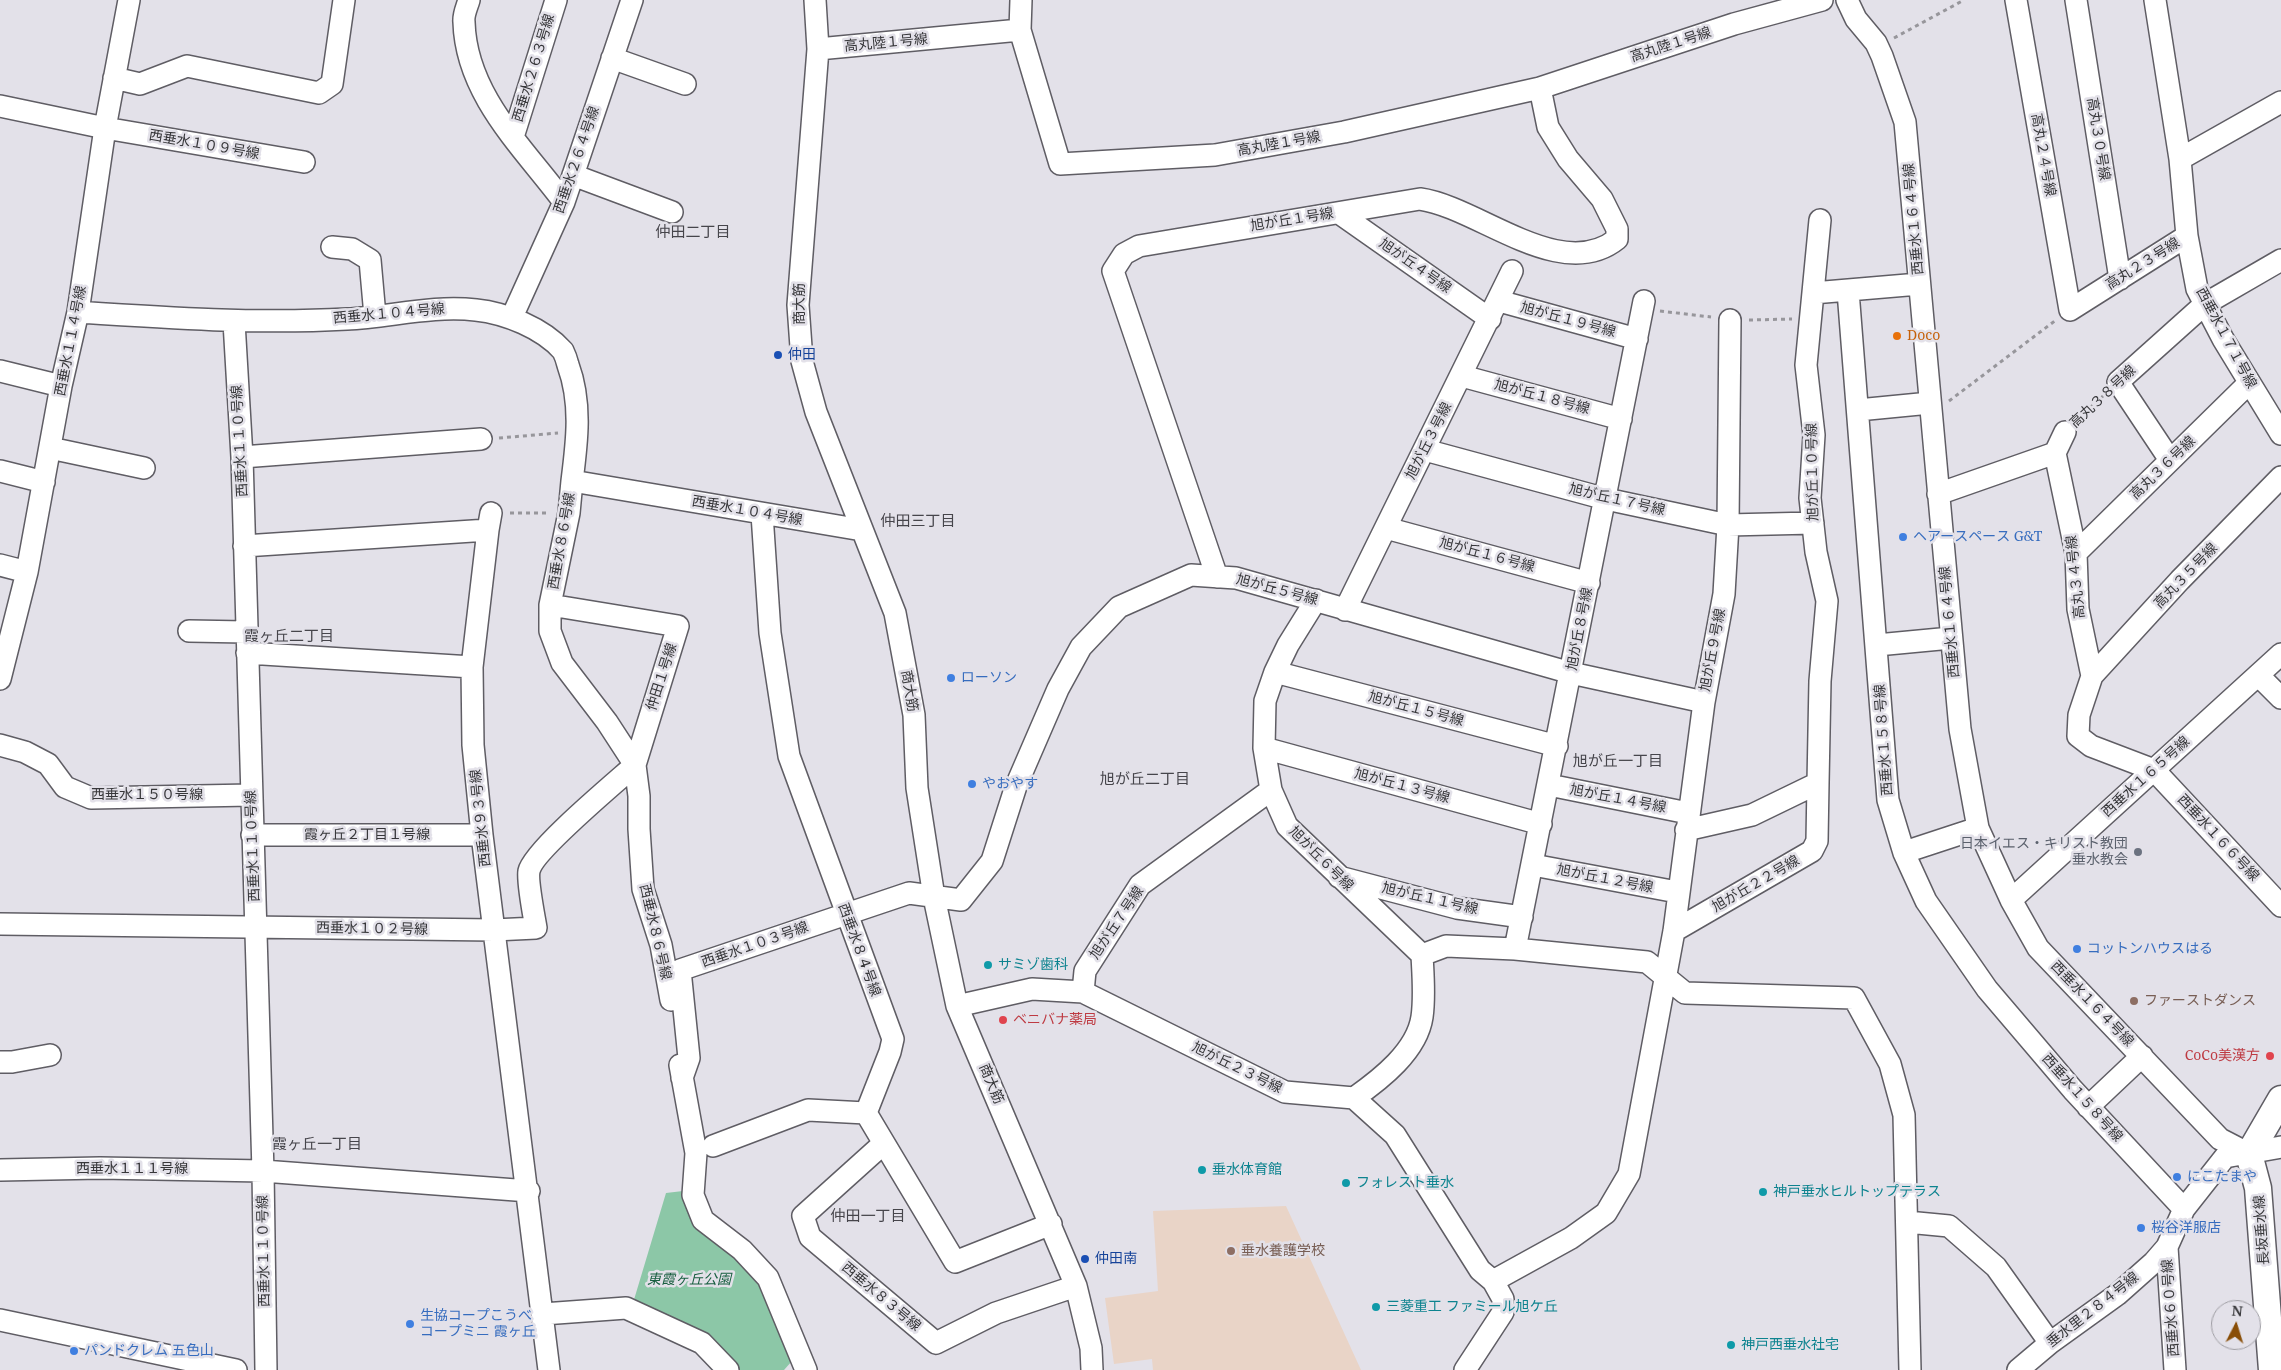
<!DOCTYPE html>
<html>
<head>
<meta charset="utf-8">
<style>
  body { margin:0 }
  #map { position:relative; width:2281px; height:1370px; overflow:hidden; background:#e3e1e9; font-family:"Noto Serif",serif }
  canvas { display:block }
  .north { position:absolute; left:2211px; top:1300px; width:50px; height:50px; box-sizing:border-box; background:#e3e1e9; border:1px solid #9e9da3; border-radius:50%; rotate:5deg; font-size:14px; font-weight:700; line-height:20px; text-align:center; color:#37373a }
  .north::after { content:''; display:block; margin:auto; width:18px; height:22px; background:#894e07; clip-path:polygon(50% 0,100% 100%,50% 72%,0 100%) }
</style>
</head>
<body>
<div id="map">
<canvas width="2281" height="1370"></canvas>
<div class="north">N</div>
</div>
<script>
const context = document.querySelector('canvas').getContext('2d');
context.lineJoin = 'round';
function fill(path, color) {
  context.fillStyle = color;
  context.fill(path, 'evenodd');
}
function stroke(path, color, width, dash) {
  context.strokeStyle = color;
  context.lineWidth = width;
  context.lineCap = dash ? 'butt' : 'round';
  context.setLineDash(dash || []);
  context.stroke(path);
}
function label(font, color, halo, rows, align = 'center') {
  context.font = font + ' "Noto Serif","Noto Sans JP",serif';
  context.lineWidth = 5;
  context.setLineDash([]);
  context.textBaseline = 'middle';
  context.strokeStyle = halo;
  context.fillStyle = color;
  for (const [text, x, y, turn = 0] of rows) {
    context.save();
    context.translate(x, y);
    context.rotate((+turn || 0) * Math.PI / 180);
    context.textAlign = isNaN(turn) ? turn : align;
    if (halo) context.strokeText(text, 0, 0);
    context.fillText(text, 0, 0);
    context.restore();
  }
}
fill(new Path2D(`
  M1286,1206L1361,1370H1153L1152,1359L1114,1364L1105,1298L1158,1291L1153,1211Z`), '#e9d4c7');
fill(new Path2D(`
  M683,1191L688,1213L710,1239L754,1269L792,1361L784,1370H738L708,1339L633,1303L666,1193Z`), '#8cc7a7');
const minor = new Path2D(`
  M469,0C467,7 463,15 464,22C466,95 523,147 564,202
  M815,0L818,49L798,305L802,361L816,412L895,613L914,715L917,788L934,897L957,1006L1076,1286L1091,1348L1092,1370
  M1847,0L1856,19L1876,43L1882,56L1905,122L1960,729L1978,828L2011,900L2038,948L2220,1139L2249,1154
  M2016,0L2070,310L2187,236
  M2076,0L2120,279
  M2155,0L2180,159L2187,236L2197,289L2223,339L2281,434
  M1020,30L1021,0
  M818,49L1020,30L1060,164L1215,155L1344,132L1540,88L1734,24L1822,0
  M612,58L685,84
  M114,78L140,84L187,66L319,93L332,84L344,0
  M0,106L105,128L304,162
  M513,137L556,0
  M2180,159L2281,102
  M573,175L672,212
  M1339,213L1490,319
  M332,247L352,249L370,260L375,316
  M1848,291L1888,800L1904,853L1926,901L1987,989L2073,1090L2184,1209
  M1813,293L1919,284
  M1499,301L1637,339
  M78,312C168,318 257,324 347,319C390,317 432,305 476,310C505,313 543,328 563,351C565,355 567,361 568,365C582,403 577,442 572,481L862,530
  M512,317L564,202L632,0
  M234,322L242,457L263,1171L266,1370
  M0,371L61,386
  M1462,376L1621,419
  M1858,410L1930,403
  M50,448L144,468
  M1425,450L1606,499L1728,525L1813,523
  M2055,453L2076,553L2078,609L2092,676L2079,715L2078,736L2091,746L2154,770L2281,906
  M242,457L481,439
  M2170,460L2118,382L2205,304L2281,260
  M0,471L44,482
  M572,481L569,513L550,605V631L562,663L607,722L635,765L639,796V829L643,889L661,945L671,1000
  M1938,494L2055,453L2065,432
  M762,514L770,633L789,756L893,1039L890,1052L866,1113L955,1262L1051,1224
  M1386,528L1589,583
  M244,546L488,530L491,513
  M2076,553L2249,383
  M0,565L27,572
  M1217,577L1113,271L1124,254L1139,246L1420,199C1478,207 1561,284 1617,239V229L1602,199L1568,159L1548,127L1540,88
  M1316,600L1288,645L1275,672L1265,701L1264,748L1271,790L1287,826L1422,955
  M550,605L678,626L635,765
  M1345,610L1512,271
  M189,631L246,632
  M1877,645L1951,638
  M247,653L472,667L473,745L482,835L549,1370
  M472,667L488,530
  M1275,672L1557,746
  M2258,675L2281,698
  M2092,676L2180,580L2281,477
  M0,679L27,572L61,386L78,312L105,128L129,0
  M0,745L25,752L48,764L65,787L91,798L251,795
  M1264,748L1541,824
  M1818,783L1820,681L1827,601L1816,552L1810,498L1814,435L1806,365L1820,220
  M1549,785L1688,813
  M252,835H482
  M1911,850L1978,828
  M1533,865L1677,892
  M1339,877L1457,908L1522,917
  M2011,900L2281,654
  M0,924L494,930L536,928C534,916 527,881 529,871C533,851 616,782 635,765
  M1674,931L1812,851L1817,841L1818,783L1752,815L1686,830
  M1515,949L1644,301
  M1422,955L1446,946L1515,949L1647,962L1685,993L1854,998L1890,1064L1904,1115L1910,1370
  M1083,992L1085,971L1140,885L1271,790
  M957,1006L1032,989L1083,992L1285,1092L1354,1098C1381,1079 1417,1051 1422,1017C1425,997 1423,975 1422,955
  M0,1062H12L50,1055
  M680,1065L696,1153L693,1195L703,1220L742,1250L768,1278L806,1370
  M682,1078L689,1058L680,970L909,893L961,900L992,861L1016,786L1058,689L1081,647L1119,607L1191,575L1236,578L1571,673L1704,702
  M1354,1098L1395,1135L1480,1270L1493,1281L1571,1238L1606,1213L1629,1174L1674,931L1704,702L1724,594L1728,525L1730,320
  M2088,1107L2142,1056
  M883,1144L803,1216L810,1237L936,1343L996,1313L1076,1286
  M713,1146L808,1110L866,1113
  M0,1170L100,1168L263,1171L529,1191
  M1907,1222L1949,1226L1996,1267L2050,1343
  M2167,1247L2175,1370
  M543,1314L626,1308L702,1343L728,1370
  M0,1320L236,1370
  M1465,1370L1503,1312V1299L1493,1281
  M2018,1370L2050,1343L2118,1294L2154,1262L2167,1247L2184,1209L2225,1157L2281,1147`);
const major = new Path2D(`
  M2272,1370L2258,1188L2249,1154L2281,1099`);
stroke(minor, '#5f5d64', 24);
stroke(major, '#5f5d64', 29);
stroke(new Path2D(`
  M1894,38L1964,0
  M1660,311L1711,317
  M1749,320L1792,319
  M1949,401L2056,320
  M2078,419L2103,396
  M499,438L558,433
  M510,513H549`), '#97969b', 3, [4, 4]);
stroke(minor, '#fff', 21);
stroke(major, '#fff', 26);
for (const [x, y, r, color] of [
  [1897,336,5,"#e8710a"],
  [778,355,5,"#1a4fb4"],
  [1903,537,5,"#3f7fe0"],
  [951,678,5,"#3f7fe0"],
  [972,784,5,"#3f7fe0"],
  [2138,852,5,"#6b7280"],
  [2077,949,5,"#3f7fe0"],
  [988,965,5,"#0f9aa8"],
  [2134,1001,5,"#8d6e63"],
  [1003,1020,5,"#e0444e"],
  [2270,1056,5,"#e0444e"],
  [1202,1170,5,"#0f9aa8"],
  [2177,1177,5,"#3f7fe0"],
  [1346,1183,5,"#0f9aa8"],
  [1763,1192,5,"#0f9aa8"],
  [2141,1228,5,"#3f7fe0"],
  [1231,1251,5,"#8d6e63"],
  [1085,1259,5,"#1a4fb4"],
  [1376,1307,5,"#0f9aa8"],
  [410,1324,5,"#3f7fe0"],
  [1731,1345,5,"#0f9aa8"],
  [74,1351,5,"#3f7fe0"]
]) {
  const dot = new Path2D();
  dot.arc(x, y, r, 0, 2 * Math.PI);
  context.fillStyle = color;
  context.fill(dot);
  stroke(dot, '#e3e1e9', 2);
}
label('14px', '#37373a', '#e3e1e9', [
  ["高丸陸１号線",886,43,-5],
  ["高丸陸１号線",1671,45,-18],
  ["西垂水２６３号線",534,68,-73],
  ["高丸３０号線",2098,139,81],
  ["高丸陸１号線",1279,144,-10],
  ["西垂水１０９号線",204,145,10],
  ["高丸２４号線",2043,155,80],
  ["西垂水２６４号線",577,160,-71],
  ["西垂水１６４号線",1914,219,-95],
  ["旭が丘１号線",1292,220,-9],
  ["高丸２３号線",2143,264,-32],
  ["旭が丘４号線",1415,266,35],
  ["商大筋",800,304,-90],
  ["西垂水１０４号線",389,314,-5],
  ["旭が丘１９号線",1568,320,15],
  ["西垂水１７１号線",2226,338,62],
  ["西垂水１１４号線",71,341,-79],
  ["旭が丘１８号線",1542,397,15],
  ["高丸３８号線",2103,397,-43],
  ["西垂水１１０号線",240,441,-93],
  ["旭が丘３号線",1429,441,-63],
  ["高丸３６号線",2163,468,-44],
  ["旭が丘１０号線",1813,472,-91],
  ["旭が丘１７号線",1617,500,13],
  ["西垂水１０４号線",747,511,10],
  ["西垂水８６号線",562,541,-80],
  ["旭が丘１６号線",1487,555,15],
  ["高丸３５号線",2186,576,-46],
  ["高丸３４号線",2076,577,-96],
  ["旭が丘５号線",1277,590,15],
  ["西垂水１６４号線",1950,622,-95],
  ["旭が丘８号線",1580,629,-79],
  ["旭が丘９号線",1713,650,-79],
  ["仲田１号線",662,677,-72],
  ["商大筋",909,691,80],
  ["旭が丘１５号線",1416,709,15],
  ["西垂水１５８号線",1884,740,-94],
  ["西垂水１６５号線",2146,777,-42],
  ["旭が丘１３号線",1402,786,15],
  ["西垂水１５０号線",147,795],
  ["旭が丘１４号線",1618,799,11],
  ["西垂水９３号線",481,818,-96],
  ["霞ヶ丘２丁目１号線",367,835],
  ["西垂水１６６号線",2218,838,47],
  ["西垂水１１０号線",253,846,-92],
  ["旭が丘６号線",1321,859,45],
  ["旭が丘１２号線",1605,879,11],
  ["旭が丘２２号線",1756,884,-30],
  ["旭が丘１１号線",1430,899,13],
  ["旭が丘７号線",1117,923,-56],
  ["西垂水１０２号線",372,929,1],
  ["西垂水８６号線",655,932,77],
  ["西垂水１０３号線",755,945,-19],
  ["西垂水８４号線",859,950,70],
  ["西垂水１６４号線",2092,1004,46],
  ["旭が丘２３号線",1237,1068,26],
  ["商大筋",991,1084,67],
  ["西垂水１５８号線",2082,1098,48],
  ["西垂水１１１号線",132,1169],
  ["長坂垂水線",2262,1230,-94],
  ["西垂水１１０号線",264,1251,-91],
  ["西垂水８３号線",881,1297,40],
  ["西垂水６０号線",2171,1308,-94],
  ["垂水里２８４号線",2093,1310,-38]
]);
label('14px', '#c56008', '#e3e1e9', [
  ["Doco",1907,336]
], 'left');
label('14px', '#164399', '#e3e1e9', [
  ["仲田",788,355],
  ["仲田南",1095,1259]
], 'left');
label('14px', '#366cbe', '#e3e1e9', [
  ["ヘアースペース G&T",1913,537],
  ["ローソン",961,678],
  ["やおやす",982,784],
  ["コットンハウスはる",2087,949],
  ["にこたまや",2187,1177],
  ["桜谷洋服店",2151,1228],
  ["生協コープこうべ",420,1316],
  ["コープミニ 霞ヶ丘",420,1332],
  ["パンドクレム 五色山",84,1351]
], 'left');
label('14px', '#5b616d', '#e3e1e9', [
  ["日本イエス・キリスト教団",2128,844],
  ["垂水教会",2128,860]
], 'right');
label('14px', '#0d838f', '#e3e1e9', [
  ["サミゾ歯科",998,965],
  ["垂水体育館",1212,1170],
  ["フォレスト垂水",1356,1183],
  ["神戸垂水ヒルトップテラス",1773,1192],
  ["三菱重工 ファミール旭ケ丘",1386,1307],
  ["神戸西垂水社宅",1741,1345]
], 'left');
label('14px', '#785e54', '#e3e1e9', [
  ["ファーストダンス",2144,1001],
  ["垂水養護学校",1241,1251]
], 'left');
label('14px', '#be3a42', '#e3e1e9', [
  ["ベニバナ薬局",1013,1020],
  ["CoCo美漢方",2260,1056,"right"]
], 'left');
label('italic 14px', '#185f40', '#e3e1e9', [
  ["東霞ヶ丘公園",689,1280]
]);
label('15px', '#46454b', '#e3e1e9', [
  ["仲田二丁目",693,233],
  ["仲田三丁目",918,522],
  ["霞ヶ丘二丁目",289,637],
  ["旭が丘一丁目",1618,762],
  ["旭が丘二丁目",1145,780],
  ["霞ヶ丘一丁目",317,1145],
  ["仲田一丁目",868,1217]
]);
</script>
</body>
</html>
